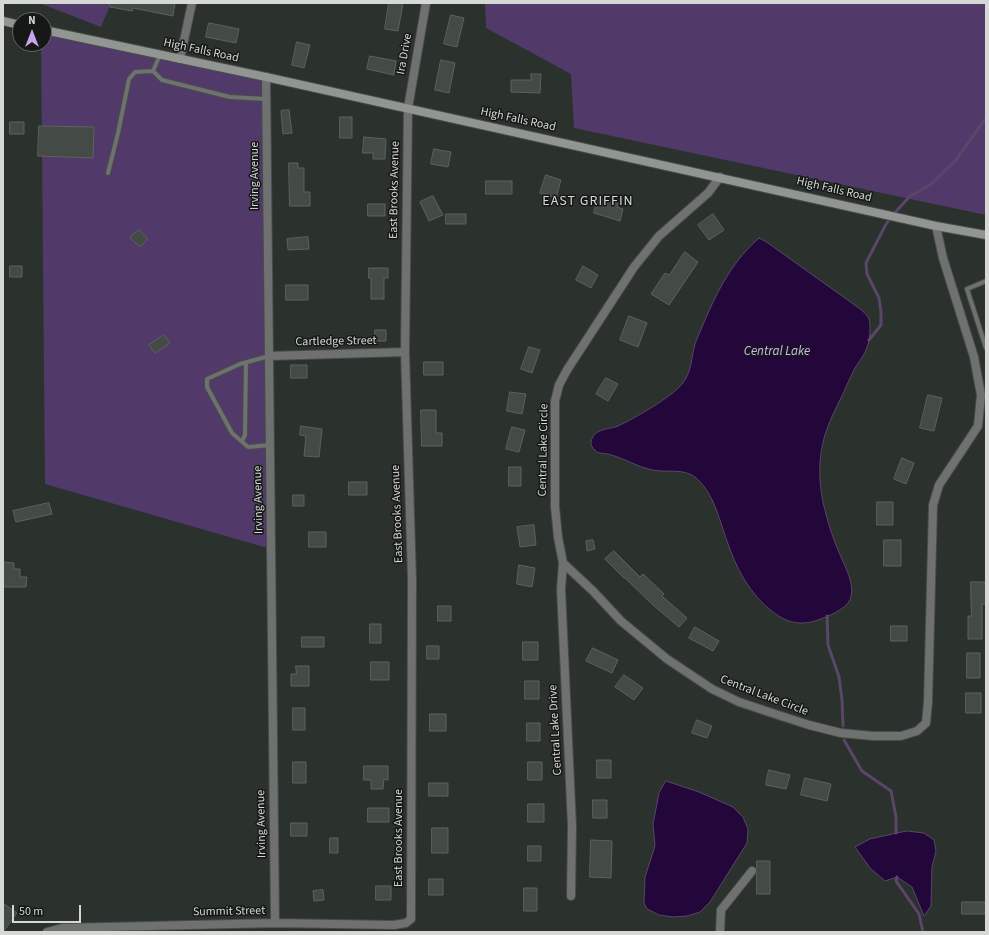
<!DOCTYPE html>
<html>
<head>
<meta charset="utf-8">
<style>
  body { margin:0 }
  #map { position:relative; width:989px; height:935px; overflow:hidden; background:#2b312c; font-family:"Source Sans 3",sans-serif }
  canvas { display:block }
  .frame { position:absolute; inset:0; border:4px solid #d5d8d5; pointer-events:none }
  .north { position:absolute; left:12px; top:12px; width:40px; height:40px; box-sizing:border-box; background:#151816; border:1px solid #626562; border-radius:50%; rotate:0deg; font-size:11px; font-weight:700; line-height:16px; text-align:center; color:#d5d8d5 }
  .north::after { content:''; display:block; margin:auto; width:14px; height:18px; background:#c8a6ef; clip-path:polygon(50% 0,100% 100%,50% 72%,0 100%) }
  .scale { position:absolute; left:12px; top:905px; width:69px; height:18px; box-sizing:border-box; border:2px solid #d5d8d5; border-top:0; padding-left:5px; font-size:12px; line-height:14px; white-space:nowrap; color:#d5d8d5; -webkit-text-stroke:3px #151816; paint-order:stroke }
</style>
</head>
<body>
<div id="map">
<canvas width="989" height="935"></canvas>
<div class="frame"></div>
<div class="north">N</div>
<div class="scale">50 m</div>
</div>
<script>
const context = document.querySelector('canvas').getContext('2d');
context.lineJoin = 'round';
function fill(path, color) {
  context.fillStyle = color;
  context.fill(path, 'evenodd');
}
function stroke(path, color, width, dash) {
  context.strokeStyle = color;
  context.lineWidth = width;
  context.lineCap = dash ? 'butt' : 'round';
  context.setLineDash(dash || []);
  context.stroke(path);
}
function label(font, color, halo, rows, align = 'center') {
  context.font = font + ' "Source Sans 3",sans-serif';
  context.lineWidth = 3;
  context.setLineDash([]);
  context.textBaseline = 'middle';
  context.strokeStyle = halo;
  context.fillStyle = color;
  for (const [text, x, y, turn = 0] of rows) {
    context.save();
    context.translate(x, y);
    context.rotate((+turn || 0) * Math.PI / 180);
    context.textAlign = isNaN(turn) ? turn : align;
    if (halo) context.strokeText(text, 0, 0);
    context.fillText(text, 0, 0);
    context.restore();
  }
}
fill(new Path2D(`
  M39,3H111L101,27Z
  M485,3H986V215L574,128L571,74L486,28Z
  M44,34L265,80L271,549L45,484L41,44H44Z`), '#513a69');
const water = new Path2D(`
  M759,238L768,243L856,306C860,309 867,314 869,319C871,324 870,342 867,347C865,355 859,361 855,368C850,377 846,388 841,398C836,408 831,418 827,429C817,456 818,486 826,514C829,526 833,538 838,550C844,565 856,584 850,600C846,609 827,617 818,620C801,626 787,623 773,612C750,595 736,568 727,541C719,519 714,493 695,477C683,468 667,473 653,470C637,467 624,458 608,454C603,453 598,454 595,450C592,448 591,445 591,442C591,439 594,435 595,434C602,428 611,429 618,426C633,419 672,397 682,384C692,372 691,358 695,344C699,333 704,323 708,313C721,284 735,259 759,238Z
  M666,781L699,792L733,807L743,817L748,829L747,843L710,902L700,912L687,916L673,917L659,915L647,909L644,903L645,877L655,846L653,824L659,793Z
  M907,831L924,833L934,840L936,851L932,867L931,906L924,916L912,887L897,877L885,881L870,868L855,847L870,839Z`);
fill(water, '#24073a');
stroke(water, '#594668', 1);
stroke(new Path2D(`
  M869,340L881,325V312L879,298L867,274L866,263L885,226L890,218L910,196L930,185L955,161L986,118
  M827,616L828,645L839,677L842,700L843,726
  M844,740L862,771L891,791L896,817V833
  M897,877L896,881L919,914L923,932`), '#594668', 3);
const building = new Path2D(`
  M110,3H175L173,16L133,8L132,11L110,7Z
  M389,3H403L398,31L385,29Z
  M451,15L464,18L457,47L444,44Z
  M209,23L239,29L236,43L206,37Z
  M297,42L310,45L304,68L292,65Z
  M370,56L396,61L394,75L367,69Z
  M441,60L455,63L449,93L435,90Z
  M531,74H541L540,93L511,92V80H531Z
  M289,110L292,133L283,134L281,111Z
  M340,117H352V138H340Z
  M10,122H24V134H10Z
  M39,126L94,127L93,158L38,156Z
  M364,137L386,139L385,159H373V153H363Z
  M434,149L451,152L448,167L431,164Z
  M289,163H298V168H304V192H310V206H290Z
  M546,175L561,180L556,198L540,193Z
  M486,181H512V194H486Z
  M433,196L443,215L429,221L420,202Z
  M598,198L618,203L617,207L623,209L620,221L594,213Z
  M368,204H385V216H368Z
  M446,214H466V224H446Z
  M713,214L724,230L709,240L698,225Z
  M139,230L148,239L140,247L130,238Z
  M308,237L309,249L288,250L287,239Z
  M685,252L698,262L669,305L651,294L665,273L669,275Z
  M10,266H22V277H10Z
  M583,266L598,275L591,288L576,280Z
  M369,268H388V278H384V299H371V278H369Z
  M286,285H308V300H286Z
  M629,316L647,323L638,347L620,340Z
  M375,330H386V341H375Z
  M164,335L170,343L155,353L149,345Z
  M529,347L540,350L532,373L521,369Z
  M424,362H443V375H424Z
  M291,365H307V378H291Z
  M606,378L618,384L608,401L596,394Z
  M510,392L526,394L522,414L507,411Z
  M928,395L942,398L934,431L920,428Z
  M421,410H436V433H442V446H422Z
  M301,426L322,429L319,457L304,456L306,436L300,435Z
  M512,427L525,430L519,452L506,449Z
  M902,458L914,463L906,484L894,479Z
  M509,467H521V486H509Z
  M349,482H367V495H349Z
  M293,495H304V506H293Z
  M877,502H893V525H877Z
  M49,503L52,514L16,522L13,511Z
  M534,525L536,545L520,547L517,527Z
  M309,532H326V547H309Z
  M593,540L595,549L587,551L586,541Z
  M884,540H901V566H884Z
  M614,551L640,577L643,574L664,594L662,596L687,618L679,627L653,605L625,578H624L605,559Z
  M3,562L14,563V569H20V577H27L26,587H4Z
  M519,565L535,568L532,587L517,584Z
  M971,582H986V604H982V639H968V616H971Z
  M438,606H451V621H438Z
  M370,624H381V643H370Z
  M891,626H907V641H891Z
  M695,627L719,641L713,651L689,638Z
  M302,637H324V647H302Z
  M523,642H538V660H523Z
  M427,646H439V659H427Z
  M593,648L618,660L612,673L586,661Z
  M967,653H980V678H967Z
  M371,662H389V680H371Z
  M296,666H309V686H291V674H296Z
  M624,675L643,688L634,700L615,687Z
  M525,681H539V699H525Z
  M966,693H981V713H966Z
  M293,708H305V730H293Z
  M430,714H446V731H430Z
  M697,720L712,726L707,738L692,733Z
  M527,723H540V741H527Z
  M597,760H611V778H597Z
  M293,762H306V783H293Z
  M528,762H542V780H528Z
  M364,766H388V780L384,779L383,789H371V780H364Z
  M769,770L790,775L786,789L766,785Z
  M805,778L831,784L827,801L801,795Z
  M429,783H448V796H429Z
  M593,800H607V818H593Z
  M528,804H544V822H528Z
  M368,808H389V822H368Z
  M291,823H307V836H291Z
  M432,828H448V853H432Z
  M330,838H338V853H330Z
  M591,840L612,841L611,878L590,877Z
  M528,846H541V861H528Z
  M757,861H770V894H757Z
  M429,879H443V895H429Z
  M376,886H391V900H376Z
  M524,888H537V911H524Z
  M323,890L324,900L314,901L313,891Z
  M962,902H986V914H962Z
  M3,903L17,913L3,932Z`);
fill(building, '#444a45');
stroke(building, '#5c625d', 1);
const lane = new Path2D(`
  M153,71L162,80L230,97L266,99
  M108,173L118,133L129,79L135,72L153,71L160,55
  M986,281L967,289L986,348
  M269,356L240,364L207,379V387L232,433L248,447L270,445
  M242,441L245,435L246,362`);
const street = new Path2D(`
  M180,59L192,3
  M266,77L275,923
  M720,177L708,193L659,236L634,267L567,370L559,385L555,401V507L558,537L563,563L593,591L621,621L667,659L712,689L739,702L775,714L809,725L841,733L873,736H901L917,731L926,723L928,702L933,505L939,485L978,426L981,395L974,357L943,258L936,226
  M269,356L405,352
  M563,563L561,589L572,826L571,896
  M47,932L62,928L275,923L394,925L406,923L411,919L412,579L405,352L408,108L426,3
  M720,932L721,910L752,871`);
const secondary = new Path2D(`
  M3,21L20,25
  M44,30L266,77L936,226L986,235`);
stroke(lane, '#464c47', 6);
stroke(street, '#464c47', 10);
stroke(secondary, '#464c47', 10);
stroke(lane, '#6e716f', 4);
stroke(street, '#6e716f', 8);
stroke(secondary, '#929693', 8);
label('12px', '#d5d8d5', '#151816', [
  ["High Falls Road",201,51,12],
  ["Ira Drive",405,54,-80],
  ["High Falls Road",518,120,12],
  ["Irving Avenue",255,176,-90],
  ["East Brooks Avenue",395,190,-89],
  ["High Falls Road",834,190,13],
  ["Cartledge Street",336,342,-1],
  ["Central Lake Circle",544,450,-89],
  ["Irving Avenue",259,500,-91],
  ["East Brooks Avenue",398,514,-92],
  ["Central Lake Circle",764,696,21],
  ["Central Lake Drive",556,730,-93],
  ["Irving Avenue",262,824,-91],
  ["East Brooks Avenue",399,838,-90],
  ["Summit Street",229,912,-1]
]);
label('italic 13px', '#d3b4f7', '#151816', [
  ["Central Lake",777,352]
]);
context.letterSpacing = '1px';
label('14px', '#d5d8d5', '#151816', [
  ["EAST GRIFFIN",588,202]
]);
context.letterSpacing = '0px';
</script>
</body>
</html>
